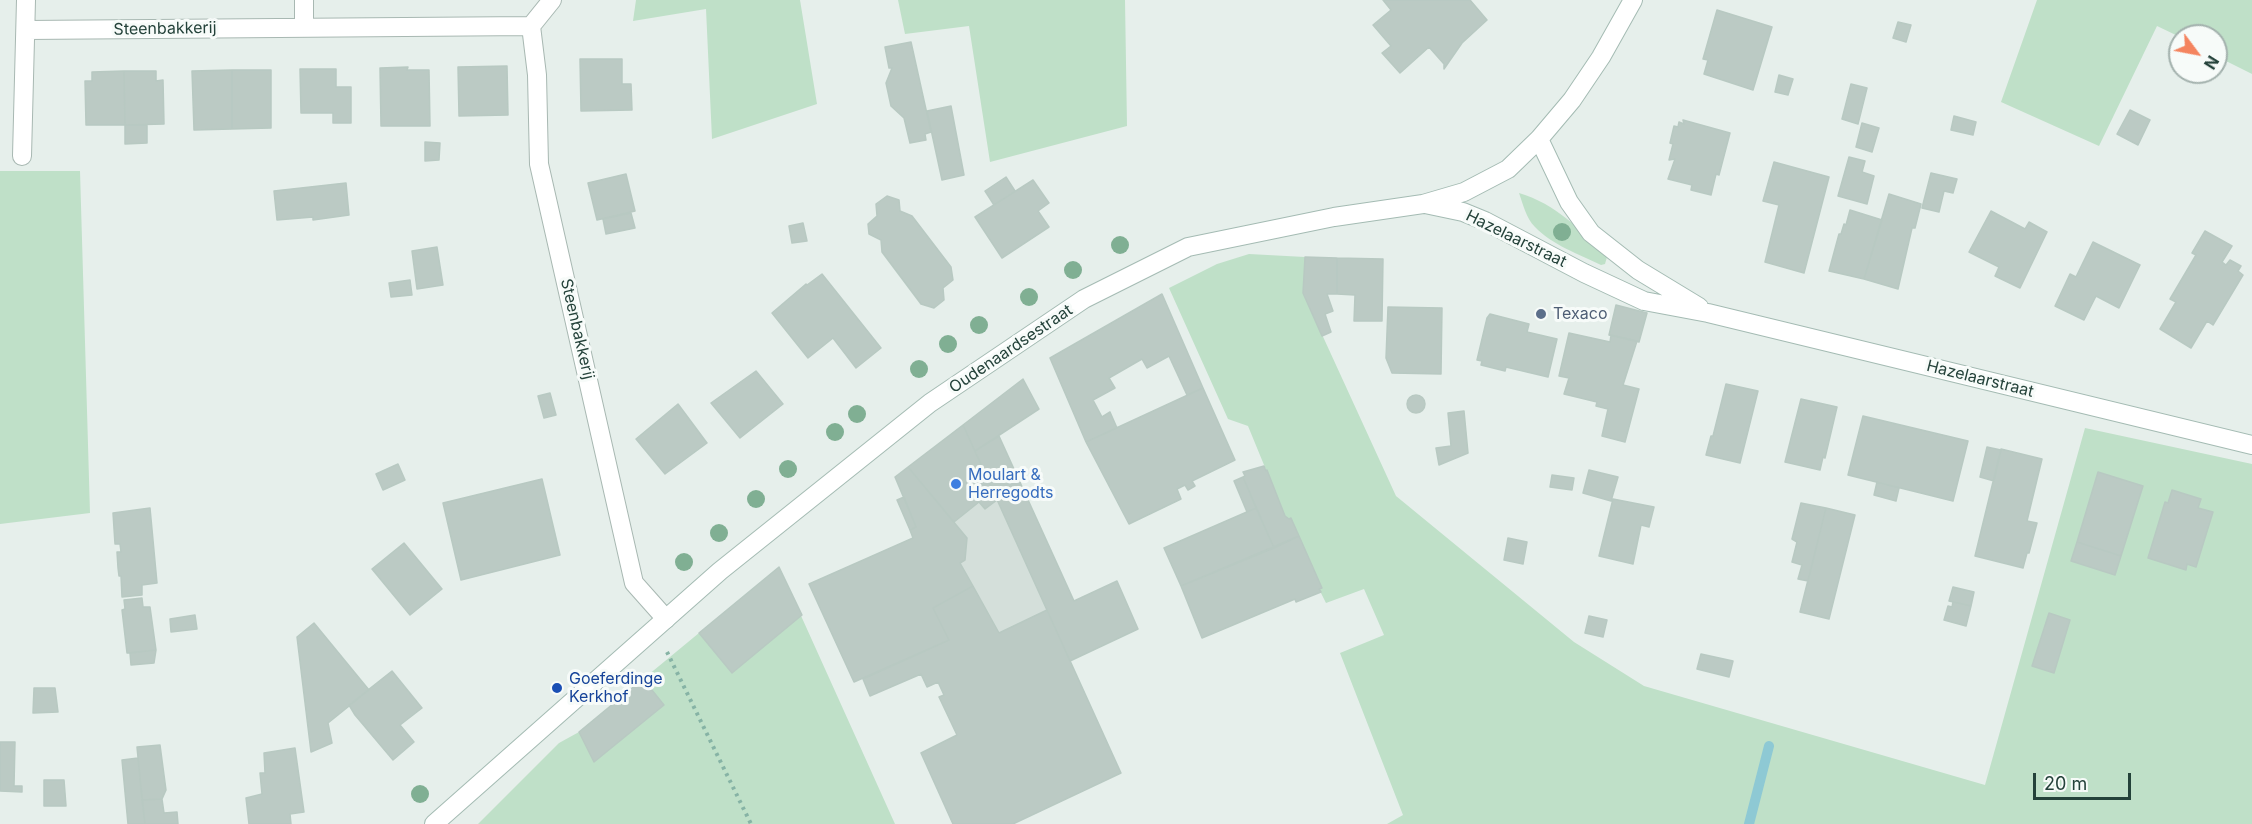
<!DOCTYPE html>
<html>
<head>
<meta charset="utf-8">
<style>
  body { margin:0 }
  #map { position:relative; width:2252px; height:824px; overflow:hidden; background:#e6efeb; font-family:Inter,sans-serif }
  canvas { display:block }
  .north { position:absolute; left:2168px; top:24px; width:60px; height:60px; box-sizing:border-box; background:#f7fbf9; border:2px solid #a3b1ad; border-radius:50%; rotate:122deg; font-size:16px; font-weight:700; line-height:24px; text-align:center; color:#24423a }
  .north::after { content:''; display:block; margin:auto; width:21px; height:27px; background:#f4845f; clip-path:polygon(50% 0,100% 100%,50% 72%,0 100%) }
  .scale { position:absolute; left:2033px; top:773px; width:98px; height:27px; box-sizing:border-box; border:3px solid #24423a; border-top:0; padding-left:8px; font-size:18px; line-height:21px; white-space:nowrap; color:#24423a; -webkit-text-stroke:4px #f7fbf9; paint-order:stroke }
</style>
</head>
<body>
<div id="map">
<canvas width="2252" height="824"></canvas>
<div class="north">N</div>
<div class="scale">20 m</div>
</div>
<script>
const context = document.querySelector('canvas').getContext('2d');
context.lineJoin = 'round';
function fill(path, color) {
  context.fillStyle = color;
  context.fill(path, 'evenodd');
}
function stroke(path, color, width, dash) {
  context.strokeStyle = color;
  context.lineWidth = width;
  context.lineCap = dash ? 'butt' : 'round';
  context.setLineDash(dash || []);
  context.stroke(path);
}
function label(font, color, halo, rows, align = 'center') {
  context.font = font + ' Inter,sans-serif';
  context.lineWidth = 6;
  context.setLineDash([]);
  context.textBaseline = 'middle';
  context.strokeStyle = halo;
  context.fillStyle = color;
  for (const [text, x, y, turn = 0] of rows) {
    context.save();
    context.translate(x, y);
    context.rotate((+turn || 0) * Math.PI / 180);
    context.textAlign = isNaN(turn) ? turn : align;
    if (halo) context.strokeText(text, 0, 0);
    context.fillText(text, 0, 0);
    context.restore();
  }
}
fill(new Path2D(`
  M963,425L1047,610L999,633L973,586L949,640L854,682L809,584L913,538L897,500L904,497L895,477Z`), '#d4dfda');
fill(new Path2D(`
  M636,0H800L817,104L712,139L706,9L633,21Z
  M898,0H1125L1127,126L990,162L969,26L905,34Z
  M2037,0H2252V74L2216,56V36L2180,37L2157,26L2099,146L2001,102Z
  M0,171H80L90,513L0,524Z
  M1519,193C1556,204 1581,230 1607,257L1605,264L1601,265C1579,254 1552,245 1535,227C1526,218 1523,204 1519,193Z
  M1249,254L1305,257L1303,293L1396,496L1574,642L1644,686L1985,785L2085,428L2252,464V824H1387L1403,815L1340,653L1384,635L1364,589L1326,603L1319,589L1322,588L1291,518L1289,519L1285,516L1248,426L1228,419L1169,288L1217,264Z
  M779,567L895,824H478L559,743L579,732Z`), '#bfe0c8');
stroke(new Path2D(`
  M1749,824L1769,746`), '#8ec9d4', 10);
const building = new Path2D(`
  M1383,0H1470L1487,20L1462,43L1444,69V64L1429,47L1400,73L1382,53L1391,46L1373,25L1391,10Z
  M1717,10L1772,27L1753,90L1704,74L1708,60L1703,59Z
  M1898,22L1911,25L1906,42L1893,38Z
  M911,42L931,132L925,134L926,140L910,143L904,118L891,106L886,83L892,68H889L885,47Z
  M580,59H622V84H631L632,110L581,111Z
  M507,66L508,115L459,116L458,67Z
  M408,67L407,70H429L430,126H381L380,68Z
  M300,69H336V87H351V123H333V113H301Z
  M232,70V129L194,130L192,71Z
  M232,70H271V128L232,129Z
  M124,71L125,125H86L85,81H92V72Z
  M124,71H156V81L163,80L164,124L125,125Z
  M1779,75L1793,79L1788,95L1775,92Z
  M1851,84L1867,88L1858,124L1842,119Z
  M951,106L964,175L942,180L927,111Z
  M2130,110L2150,120L2138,145L2117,134Z
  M1954,116L1976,122L1973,135L1951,130Z
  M1683,120L1730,133L1719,175L1716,174L1711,195L1691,190L1692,185L1668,179L1675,159L1669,160L1673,144L1670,143L1674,126L1678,127L1679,122L1684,124Z
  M1862,123L1879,128L1872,152L1856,147Z
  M125,125H147V143L125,144Z
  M425,142L440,143L439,160L425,161Z
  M1849,157L1865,161L1862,172L1874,176L1867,204L1838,196Z
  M1774,162L1829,177L1804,273L1765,262L1779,205L1763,201Z
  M1931,173L1957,179L1953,193L1944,191L1939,212L1922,208Z
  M626,174L635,211L597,220L588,183Z
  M1006,177L1015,191L994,205L985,191Z
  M1033,180L1049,203L1038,211L1049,227L1002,258L975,217Z
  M346,183L349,215L313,220V217L277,220L274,191Z
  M1889,194L1921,204L1915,228H1912L1898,289L1864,279Z
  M887,196L899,200L900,211L912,216L951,267L953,280L943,288L944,300L934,308L921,304L882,252L881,240L869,234L868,224L877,216L876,204Z
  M1850,210L1882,220L1864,279L1829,271L1839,234H1841L1844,224L1846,225Z
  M1991,211L2025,229L2029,222L2047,232L2020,288L1995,276L1999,267L1969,252Z
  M631,213L635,228L606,234L603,219Z
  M803,223L807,241L792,243L789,226Z
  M2205,231L2232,246L2222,262L2226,265L2230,260L2241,266L2238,271L2243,275L2213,325L2207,321L2191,348L2160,329L2176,302L2170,299L2196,255L2192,253Z
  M2093,242L2140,265L2119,308L2096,296L2084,320L2055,306L2070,274L2076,277Z
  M437,247L443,285L417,289L412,251Z
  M1305,257L1337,258V294H1327L1333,311L1325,314L1331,332L1322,336L1303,293Z
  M1337,258L1383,259L1382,321H1354L1355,295L1337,294Z
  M822,274L881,348L856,368L833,338L808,358L772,313L806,284L807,285Z
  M410,280L412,295L391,297L389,283Z
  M1162,294L1203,388L1187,395L1169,356L1147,368L1142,359L1109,378L1115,388L1093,400L1102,417L1110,412L1117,428L1086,442L1050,358Z
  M1616,305L1647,313L1639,342L1609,335Z
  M1388,307L1442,308L1441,374L1392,373L1386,358Z
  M1490,314L1529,324L1527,332L1557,339L1548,377L1506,367L1505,371L1481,365L1482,361L1477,360L1487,318Z
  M1569,333L1610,342L1611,335L1637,341L1623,385L1639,389L1625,442L1602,436L1608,409L1596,406L1597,402L1564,394L1569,378L1559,376Z
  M756,371L783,404L740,438L711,403Z
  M1023,379L1039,409L975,451L963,425Z
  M1726,384L1758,391L1740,463L1706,455L1711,436H1713Z
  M1203,388L1235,460L1192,481L1195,486L1188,490L1185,485L1177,489L1181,499L1129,524L1086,442Z
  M550,393L556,415L544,418L538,396Z
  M1407 404a9 9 0 1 1 18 0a9 9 0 1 1-18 0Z
  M1801,399L1837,407L1825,458L1823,457L1820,470L1785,462Z
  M678,404L707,443L665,474L636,439Z
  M1464,411L1468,453L1439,465L1436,448L1451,446L1448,413Z
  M1863,416L1968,441L1953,501L1848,475Z
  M963,425L997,500L985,509L979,502L954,522L908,467Z
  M999,436L1074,601L1117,581L1138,629L1070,661L975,451Z
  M1987,447L2001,450L1994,481L1980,477Z
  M2001,449L2042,459L2027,521L2037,523L2029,553H2027L2023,568L1975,556Z
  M398,464L405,480L383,490L376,474Z
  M1264,466L1266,471L1267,470L1285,516L1289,519L1291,518L1299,536L1274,548L1243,477L1245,476L1243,472Z
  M908,467L967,538L965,560L960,563L973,586L933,608L949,640L854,682L809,584L913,538L910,530L916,527L895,477Z
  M1589,470L1618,477L1611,501L1583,493Z
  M2098,472L2143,486L2121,556L2077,542Z
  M1552,475L1574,478L1572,490L1550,487Z
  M1243,477L1256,508L1247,512L1234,481Z
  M542,479L560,555L461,580L443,503Z
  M1877,482L1899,488L1896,501L1874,495Z
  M2172,490L2201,499L2198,508L2213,512L2196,567L2187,564L2186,570L2148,558L2165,502L2168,503Z
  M904,497L916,527L910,530L897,500Z
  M1613,499L1654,507L1649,527L1641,525L1633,564L1599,556Z
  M1801,503L1826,508L1808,581L1798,579L1802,565L1792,562L1797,542L1792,539Z
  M150,508L157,583L142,585V595L122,597L121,576H119L118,568L117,552H121L120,544H115L113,513Z
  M1256,508L1274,548L1181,586L1164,548Z
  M1826,508L1855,515L1829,619L1800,612Z
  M1299,536L1322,588L1319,589L1321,592L1296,602L1295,599L1202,638L1181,586Z
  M1508,538L1527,542L1523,564L1504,560Z
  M2077,542L2121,556L2115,575L2071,561Z
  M404,543L442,589L410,615L372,569Z
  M779,567L802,615L732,673L699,633Z
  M973,586L999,633L1047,610L1121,773L1013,824H953L921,753L957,735L939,697L944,695L938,682L927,687L921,674L870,696L863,679L949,640L933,608Z
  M1953,587L1974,592L1971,606L1949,601Z
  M142,598L143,607H150L156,650L127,653L122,610L125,609L124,600Z
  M1953,602L1971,606L1966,626L1944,620L1948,606L1952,607Z
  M2049,613L2070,620L2054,673L2032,666Z
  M195,615L197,629L171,632L170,619Z
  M1589,616L1607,620L1603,637L1585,633Z
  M314,623L369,690L328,723L332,743L311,752L297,637Z
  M156,650L154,663L131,665L130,653Z
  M1701,654L1733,661L1729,677L1697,669Z
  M392,671L422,708L400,725L414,742L393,760L355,715L349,705Z
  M643,679L664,705L594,762L579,732Z
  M34,688H55L58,712L33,713Z
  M0,742H15L14,786H22V792L0,791Z
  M160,745L166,790L162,799L142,800L137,747Z
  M295,748L304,812L290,814L291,824H249L246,798L262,794L260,773H265L264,753Z
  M138,758L145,824H128L122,760Z
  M44,780H64L66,806H44Z
  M162,799L164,813L177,812L178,824H145L142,800Z`);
fill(building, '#bbcac4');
stroke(building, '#b8c9c2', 1.5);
const street = new Path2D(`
  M304,0V27
  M552,0L531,26L537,75L539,164L634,583L666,619
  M26,30L531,26
  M22,156L26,0`);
const secondary = new Path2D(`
  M1539,139L1569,202L1591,233L1638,270L1699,307
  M1425,204L1463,212L1485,221L1584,273L1644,301L1708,313L2252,445
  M434,824L720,571L930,403L1084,299L1188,247L1334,217L1423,204L1464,192L1508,169L1539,139L1572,100L1601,57L1633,0`);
stroke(street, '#a8b8b2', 20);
stroke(secondary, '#a4bbb3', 20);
stroke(new Path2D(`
  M667,652L751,824`), '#86b3a5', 4, [3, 4.5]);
stroke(street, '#fff', 18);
stroke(secondary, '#fff', 18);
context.fillStyle = '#80af93';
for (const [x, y] of [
  [1562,232],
  [1120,245],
  [1073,270],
  [1029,297],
  [979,325],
  [948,344],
  [919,369],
  [857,414],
  [835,432],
  [788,469],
  [756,499],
  [719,533],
  [684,562],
  [420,794]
]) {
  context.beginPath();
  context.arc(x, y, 9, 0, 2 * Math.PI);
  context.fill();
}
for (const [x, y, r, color] of [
  [1541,314,6,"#5c6f8a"],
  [956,484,6,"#3f7fe0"],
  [557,688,6,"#1a4fb4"]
]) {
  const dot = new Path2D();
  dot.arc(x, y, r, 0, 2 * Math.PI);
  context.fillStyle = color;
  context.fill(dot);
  stroke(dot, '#f7fbf9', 2);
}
label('16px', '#24423a', '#f7fbf9', [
  ["Steenbakkerij",165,29,-1],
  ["Hazelaarstraat",1516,239,26],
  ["Steenbakkerij",577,329,77],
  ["Oudenaardsestraat",1011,349,-34],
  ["Hazelaarstraat",1980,379,14]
]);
label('16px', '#4e5e75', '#f7fbf9', [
  ["Texaco",1553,314]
], 'left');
label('16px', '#366cbe', '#f7fbf9', [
  ["Moulart &",968,475],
  ["Herregodts",968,493]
], 'left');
label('16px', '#164399', '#f7fbf9', [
  ["Goeferdinge",569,679],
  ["Kerkhof",569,697]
], 'left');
</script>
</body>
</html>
